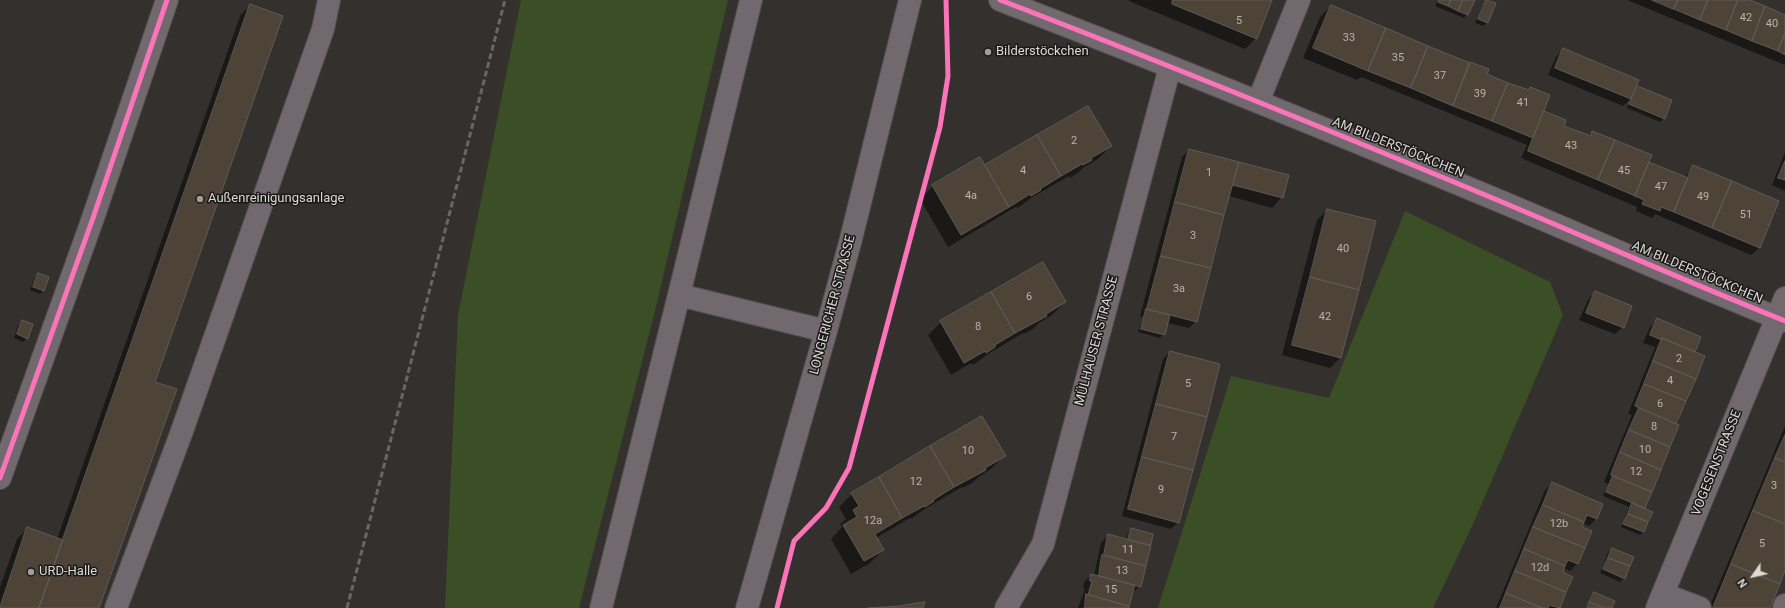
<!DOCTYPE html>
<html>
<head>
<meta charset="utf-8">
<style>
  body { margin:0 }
  #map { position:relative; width:1785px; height:608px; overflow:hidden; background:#33302e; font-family:Roboto,sans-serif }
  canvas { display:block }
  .north { position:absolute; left:1733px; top:556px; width:40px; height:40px; -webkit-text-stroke:3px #1b1917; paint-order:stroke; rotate:236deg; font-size:11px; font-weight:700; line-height:16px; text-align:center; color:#dcd9d6 }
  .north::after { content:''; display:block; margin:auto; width:14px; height:18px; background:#dcd9d6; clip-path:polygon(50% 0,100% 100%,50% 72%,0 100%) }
</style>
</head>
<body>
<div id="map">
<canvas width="1785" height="608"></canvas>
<div class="north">N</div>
</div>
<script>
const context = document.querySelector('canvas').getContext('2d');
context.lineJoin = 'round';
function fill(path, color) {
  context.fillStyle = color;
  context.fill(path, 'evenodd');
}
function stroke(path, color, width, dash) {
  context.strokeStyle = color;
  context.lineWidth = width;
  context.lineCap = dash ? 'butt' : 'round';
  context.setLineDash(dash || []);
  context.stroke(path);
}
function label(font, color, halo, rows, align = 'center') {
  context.font = font + ' Roboto,sans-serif';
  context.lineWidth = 3;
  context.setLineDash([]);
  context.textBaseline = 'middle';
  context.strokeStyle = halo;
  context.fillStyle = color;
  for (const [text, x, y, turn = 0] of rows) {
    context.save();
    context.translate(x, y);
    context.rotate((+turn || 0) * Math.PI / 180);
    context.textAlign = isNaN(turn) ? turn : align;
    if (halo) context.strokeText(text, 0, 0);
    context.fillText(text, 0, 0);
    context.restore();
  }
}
fill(new Path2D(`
  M521,0H728L657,303L579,608H445L458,315Z
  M1405,211L1550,282L1563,315L1474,522L1433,608H1158L1231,376L1329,398Z`), '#3a4f26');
fill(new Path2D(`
  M1129,0H1271L1256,38L1245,49L1129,1Z
  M1438,0H1473L1467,14L1464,18L1435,6Z
  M1487,0L1495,3L1487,23L1483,26L1475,23L1483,4Z
  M1627,0H1746L1785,16V65Z
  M250,5L98,608H0V587L17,539L27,529L57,539L240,16Z
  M1331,6L1486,75L1527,91L1531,88L1543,112L1565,121L1563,126L1589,136L1593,132L1648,162L1685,177L1693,167L1778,202L1759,248L1751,255L1655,214L1652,218L1636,211L1637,207L1521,158L1527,145L1361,77L1357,80L1303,58L1320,17Z
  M1563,49L1636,86L1670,101L1664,118L1660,122L1627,108L1630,100L1623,106L1548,75L1556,57Z
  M1087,107L1111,146L1098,159L1083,168L1078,173L1070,178L1069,176L1031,198L1018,208L1016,207L948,247L920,199L933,186L985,167Z
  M1189,150L1288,175L1282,197L1272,208L1229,196L1196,321L1189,328L1167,323L1164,334L1160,338L1138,332L1143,317L1140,316L1182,157Z
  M1785,152V191L1772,185Z
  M1327,210L1341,357L1330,368L1282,355L1317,220Z
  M38,274L43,291L40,294L30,290L35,277Z
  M1595,292L1623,327L1615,334L1579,320L1588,300Z
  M1065,302L1052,315L1039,323L1033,329L1024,334L1023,333L988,354L973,365L971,363L951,375L928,335L941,322Z
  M1657,320L1694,352L1675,424L1678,425L1644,509L1651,512L1643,532L1640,535L1621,527L1629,507L1603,496L1608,484L1604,482L1632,415L1628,414L1655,347L1643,343L1650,327Z
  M22,321L27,338L23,342L14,338L18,325Z
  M1170,352L1178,522L1171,529L1122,516L1163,359Z
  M1785,426V569L1769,608H1709Z
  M1004,456L991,469L979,477L972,483L963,488L962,487L925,509L911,519L910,518L876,538L883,550L870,563L851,574L831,539L842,527L840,524L846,519L839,507L852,494Z
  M1552,483L1596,519L1589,526L1582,523L1581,528L1590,532L1577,564L1570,571L1563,568L1561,573L1571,577L1559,608H1496L1545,490Z
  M1131,529L1152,534L1140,586L1132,593L1128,608H1078L1085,589L1083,588L1084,582L1092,575H1094L1101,543L1108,535L1126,540L1128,532Z
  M1612,549L1624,578L1620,582L1600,573L1608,552Z
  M1594,593L1611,608H1586L1590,596Z`), '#0007');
const building = new Path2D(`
  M1173,0H1272L1257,39L1172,4Z
  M1439,0H1451L1448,6L1438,2Z
  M1451,0H1463L1458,11L1448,6Z
  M1463,0H1475L1468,15L1458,11Z
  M1486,0L1496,3L1488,23L1478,19Z
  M1652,0H1678L1674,9Z
  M1678,0H1708L1700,20L1674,9Z
  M1708,0H1738L1726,30L1700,20Z
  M1738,0H1750L1765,6L1752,41L1726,30Z
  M250,4L283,16L155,382L177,389L99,608H39Z
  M1331,5L1386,28L1368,71L1313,48Z
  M1765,6L1785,15V33L1778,51L1752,41Z
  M1386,28L1428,46L1411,88L1368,71Z
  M1785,33V55L1778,51Z
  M1428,46L1470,63L1453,106L1411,88Z
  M1563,48L1639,80L1631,99L1555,68Z
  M1470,62L1489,69L1487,74L1508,83L1492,121L1453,106Z
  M1508,83L1529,90L1530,87L1550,95L1533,138L1492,121Z
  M1637,86L1672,100L1665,119L1629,104Z
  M1088,106L1112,146L1091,158L1092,160L1083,165L1082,164L1061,176L1037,135Z
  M1544,111L1566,120L1564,126L1591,136L1592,131L1615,140L1598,180L1528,151Z
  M1037,135L1061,176L1040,189L1041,190L1031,196L1030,194L1009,207L985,165Z
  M1615,140L1652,155L1635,196L1598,180Z
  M1189,149L1239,162L1224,215L1175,202Z
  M980,157L1009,207L961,235L932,185Z
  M1785,161V180L1778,178Z
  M1239,162L1289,175L1283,198L1233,185Z
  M1649,162L1688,178L1674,212L1661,207L1660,211L1642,204L1644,200L1635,196Z
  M1693,165L1732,181L1712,228L1674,212Z
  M1732,181L1779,201L1760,248L1712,228Z
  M1175,202L1224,215L1211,268L1161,256Z
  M1327,209L1376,221L1359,290L1310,277Z
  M1161,256L1211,268L1197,322L1147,309Z
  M1043,262L1066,302L1046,314L1047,316L1015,333L991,292Z
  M38,273L49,277L44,291L33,287Z
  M1310,277L1359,290L1341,358L1292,345Z
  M1595,291L1632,306L1624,328L1586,313Z
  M991,292L1015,333L995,345V347L986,353L985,351L964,363L940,321Z
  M1146,309L1170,315L1165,335L1141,329Z
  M1657,318L1701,337L1695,352L1662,338V340L1650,335Z
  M22,320L33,324L28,339L17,334Z
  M1662,338L1705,356L1696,379L1653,361Z
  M1170,351L1220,364L1207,417L1156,404Z
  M1653,361L1696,379L1686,401L1644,384Z
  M1644,384L1686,401L1676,424L1635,406Z
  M1156,404L1207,417L1193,470L1142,457Z
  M1639,408L1679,425L1670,447L1629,430Z
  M982,416L1006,456L985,468L986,470L954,487L930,446Z
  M1629,430L1670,447L1661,470L1620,452Z
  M1785,435V462L1775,458Z
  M930,446L954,487L933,500L934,501L925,507L924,506L902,518L879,477Z
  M1620,452L1661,470L1652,492L1611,475Z
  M1142,457L1193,470L1179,523L1128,509Z
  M1775,458L1785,462V524L1753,511Z
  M1613,476L1652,492L1645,508L1606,492Z
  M879,477L902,518L875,534L884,550L864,561L843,525L857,517L853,510L859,506L851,493Z
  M1552,482L1603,504L1597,519L1587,515L1584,522L1543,505Z
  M1632,503L1653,512L1648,522L1628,514Z
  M1543,505L1584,522L1582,527L1592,531L1585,548L1533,527Z
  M1753,511L1785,524V571L1780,584L1731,564Z
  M1628,514L1648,522L1644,532L1623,524Z
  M27,527L63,540L39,608H0Z
  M1533,527L1585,548L1578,564L1568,560L1565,566L1524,549Z
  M1131,528L1153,534L1151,545L1128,540Z
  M1108,534L1151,546L1146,566L1104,555Z
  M1612,548L1634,557L1630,566L1608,558Z
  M1524,549L1565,566L1563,572L1573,577L1566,592L1515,571Z
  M1102,555L1146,566L1141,587L1099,576Z
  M1608,558L1630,566L1625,579L1603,569Z
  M1731,564L1780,584L1770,608H1713Z
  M1515,571L1566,592L1560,608L1549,605L1548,608H1542L1506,593Z
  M1091,574L1135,585L1129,606L1088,595L1092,581H1090Z
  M1594,592L1615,601L1612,608H1605L1589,602Z
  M1506,593L1542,608H1500Z
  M1086,594L1129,606V608H1085Z
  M925,602L923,608H868L899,606Z
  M1589,602L1605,608H1587Z`);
fill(building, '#4e4337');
stroke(building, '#5d5b59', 1);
const minor = new Path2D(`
  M1000,0C1169,65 1336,133 1502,202C1597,242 1690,283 1785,321
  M1258,102L1299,0
  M679,295L751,0
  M0,478L93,218L167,0
  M1663,594L1700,608
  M116,608L182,431L323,29L329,0
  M601,608L679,295L826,331
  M747,608L826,331L851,239L910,0
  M1006,608L1043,544L1170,67
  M1657,608L1785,298
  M1784,608L1785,605`);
stroke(minor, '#514e4d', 24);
stroke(minor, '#72696e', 22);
stroke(new Path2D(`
  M347,608L505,0`), '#6a6566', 3, [6, 3]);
stroke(new Path2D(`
  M1000,0C1169,65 1336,133 1502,202C1597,242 1690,283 1785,321
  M0,478L93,218L167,0
  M777,608L794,541L826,508L849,468L940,127L948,76L946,0`), '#fb73b8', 5);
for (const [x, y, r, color] of [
  [988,52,4,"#a19e9b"],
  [200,199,4,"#a19e9b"],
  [31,572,4,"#a19e9b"]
]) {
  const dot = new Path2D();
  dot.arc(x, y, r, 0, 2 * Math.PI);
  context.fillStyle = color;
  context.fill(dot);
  stroke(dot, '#1b1917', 1.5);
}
label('11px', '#b8b4ae', null, [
  ["42",1746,18],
  ["5",1239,21],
  ["40",1772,24],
  ["33",1349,38],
  ["35",1398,58],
  ["37",1440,76],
  ["39",1480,94],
  ["41",1523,103],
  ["2",1074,141],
  ["43",1571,146],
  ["4",1023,171],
  ["45",1624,171],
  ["1",1209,173],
  ["47",1661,187],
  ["4a",971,196],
  ["49",1703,197],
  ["51",1746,215],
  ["3",1193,236],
  ["40",1343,249],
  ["3a",1179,289],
  ["6",1029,297],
  ["42",1325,317],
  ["8",978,327],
  ["2",1679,359],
  ["4",1670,381],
  ["5",1188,384],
  ["6",1660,404],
  ["8",1654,427],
  ["7",1174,437],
  ["10",1645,450],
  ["10",968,451],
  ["12",1636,472],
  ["12",916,482],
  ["3",1774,486],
  ["9",1161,490],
  ["12a",873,521],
  ["12b",1559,524],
  ["5",1762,544],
  ["11",1128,550],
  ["12d",1540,568],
  ["13",1122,571],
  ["15",1111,590]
]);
label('13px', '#dcd9d6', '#1b1917', [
  ["Bilderstöckchen",996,52],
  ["Außenreinigungsanlage",208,199],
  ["URD-Halle",39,572]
], 'left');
label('13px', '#dcd9d6', '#1b1917', [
  ["AM BILDERSTÖCKCHEN",1398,148,22],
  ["AM BILDERSTÖCKCHEN",1697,273,23],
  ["LONGERICHER STRASSE",833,305,-75],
  ["MÜLHAUSER STRASSE",1097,341,-75],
  ["VOGESENSTRASSE",1717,463,-68]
]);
</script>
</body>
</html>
